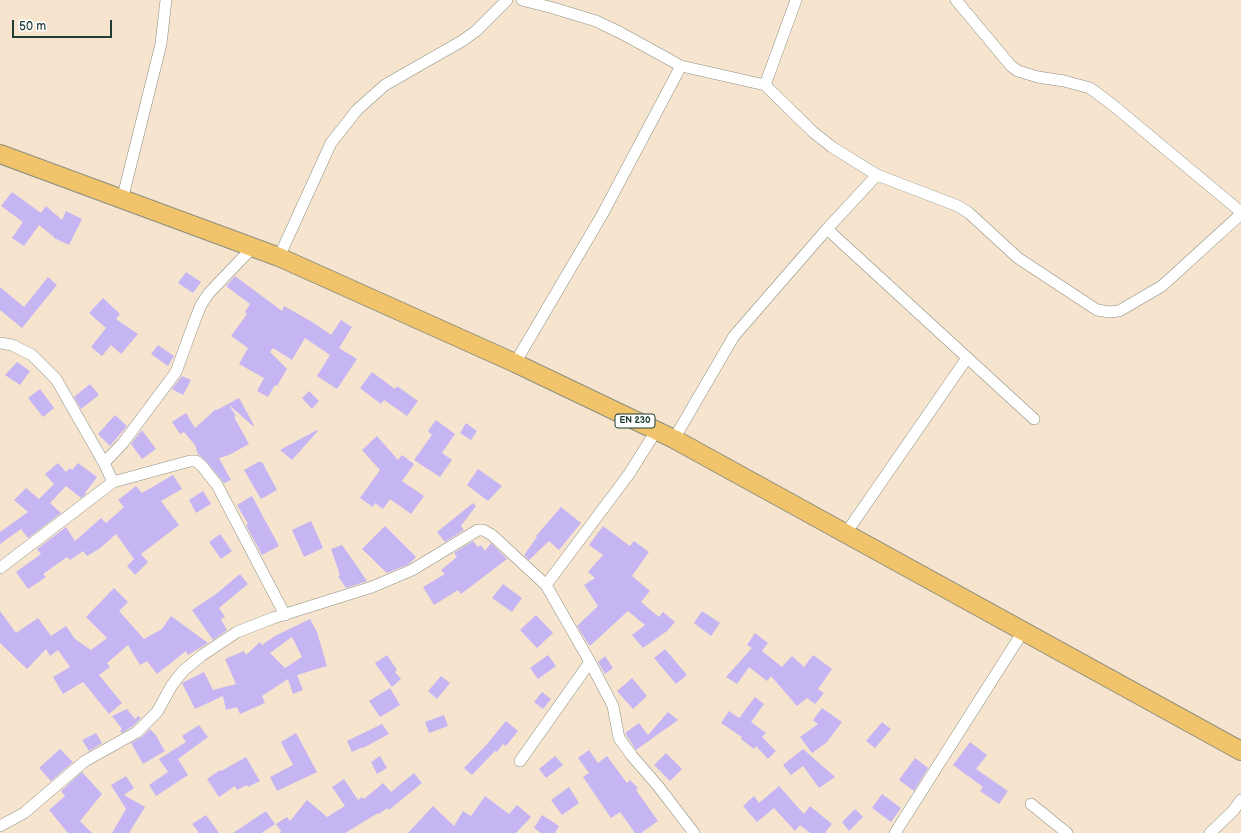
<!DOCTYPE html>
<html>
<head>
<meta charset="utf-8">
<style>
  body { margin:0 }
  #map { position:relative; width:1241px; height:833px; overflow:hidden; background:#f7e4ce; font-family:"Balsamiq Sans",sans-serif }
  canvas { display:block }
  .scale { position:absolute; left:12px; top:20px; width:100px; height:18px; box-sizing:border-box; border:2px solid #1f3d34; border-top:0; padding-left:5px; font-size:12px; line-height:14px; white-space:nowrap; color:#1f3d34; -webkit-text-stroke:3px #fff; paint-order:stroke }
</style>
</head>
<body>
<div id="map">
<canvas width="1241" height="833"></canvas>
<div class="scale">50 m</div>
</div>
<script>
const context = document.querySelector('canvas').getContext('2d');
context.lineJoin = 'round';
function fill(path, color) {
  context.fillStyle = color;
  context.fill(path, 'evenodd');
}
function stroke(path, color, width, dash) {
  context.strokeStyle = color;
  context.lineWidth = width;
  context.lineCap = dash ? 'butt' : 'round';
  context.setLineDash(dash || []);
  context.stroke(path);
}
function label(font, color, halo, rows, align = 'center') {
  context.font = font + ' "Balsamiq Sans",sans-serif';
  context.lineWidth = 4;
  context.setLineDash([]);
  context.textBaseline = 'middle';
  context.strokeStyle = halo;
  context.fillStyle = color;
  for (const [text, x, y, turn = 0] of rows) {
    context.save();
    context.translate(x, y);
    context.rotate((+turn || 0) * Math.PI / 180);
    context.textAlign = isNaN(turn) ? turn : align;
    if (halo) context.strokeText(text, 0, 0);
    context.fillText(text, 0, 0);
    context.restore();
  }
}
fill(new Path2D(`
  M12,192L41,213L46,206L62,220L66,211L82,219L69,245L54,238V237L39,225L24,246L12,238L23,222L1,206Z
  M186,272L201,282L193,293L178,283Z
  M235,276L282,311L284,306L314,323L331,335L341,320L352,327L339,348L357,359L337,389L317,376L330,355L305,338L292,360L273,348L270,352L287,369L277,386L275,385L268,397L257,391L264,378L239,364L248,348L231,336L247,314L245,312L250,304L226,286Z
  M48,277L57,285L22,328L0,310V287L24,307Z
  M103,298L120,314L116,319L138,334L121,354L111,345L102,356L91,347L106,328L89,313Z
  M158,345L174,356L168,366L151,354Z
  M17,362L30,371L20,385L5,375Z
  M372,372L395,389L397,386L418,401L407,416L384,400L381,404L360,388Z
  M182,376L191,380L183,395L172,389Z
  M90,384L99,395L81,409L74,397Z
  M40,389L54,408L43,417L28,398Z
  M309,391L319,401L312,409L302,398Z
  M239,398L254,425L253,426L229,405L236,416L234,417L249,444L229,455L219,458L231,480L224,483L207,462L198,454L195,445L184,432L180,434L172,422L186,413L195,428L216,409L217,410Z
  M115,415L127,426L110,446L98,434Z
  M436,420L455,434L442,453L452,460L440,477L414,460L432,435L428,431Z
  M466,423L477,431L471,440L460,433Z
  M142,430L156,449L142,459L131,444Z
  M317,430L318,431L292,460L280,450Z
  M377,436L398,460L402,455L414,464L402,481L424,496L411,514L390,499L383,509L375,503L373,507L360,498L380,470L362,450Z
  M258,462H262L277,490L261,499L244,470Z
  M58,463L66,472L70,468L72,470L78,463L97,477L85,493L86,494L81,498L66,486L50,503L61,513L28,538L21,529L0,544V532L28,512L14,500L26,488L39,499L54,484L45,474Z
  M478,469L502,486L488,501L467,485Z
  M173,475L182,489L161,501L179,525L141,554L148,562L135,575L127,566L134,559L116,534L99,549L87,556L83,551L70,560L67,557L43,574L46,577L28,589L16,572L41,554L37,549L66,527L75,541L101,518L106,523L124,507L118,500L136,486L142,493Z
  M203,491L211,504L196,513L189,500Z
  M252,496L279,546L262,555L246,525L248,524L237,505Z
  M473,503L476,506L461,526L464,530L445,542L437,532Z
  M561,507L581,523L559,550L549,541L529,560L524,555L537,537L536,536Z
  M311,521L323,548L304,557L292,530Z
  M385,526L416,557L409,564L387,573L362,549Z
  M603,526L630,546L634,541L649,552L632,576L650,591L641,602L659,617L663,612L675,622L667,631L643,648L632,635L645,625L628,611L591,645H589L577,626L598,606L584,585L595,578L588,572L603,555L589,545Z
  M220,534L232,551L221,559L209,542Z
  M473,541L478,547L481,545L485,551L491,543L507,559L461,594L458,590L434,605L423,587L445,574L441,570L457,557L454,553Z
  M342,545L352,559L367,581L346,588L338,576L340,575L331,549Z
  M240,574L248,584L219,608L225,617L221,619L227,630L213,640L192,610L216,594Z
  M503,584L522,598L512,612L492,598Z
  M114,588L128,602L119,611L144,639L162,629L171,616L208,643L188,655L186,651L157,674L147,661L140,665L128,645L107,663L110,667L99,675L122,703L109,714L83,682L63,694L53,677L70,667L58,650L50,656L46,649L27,669L0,643V611L16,633L38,618L51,636L66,626L75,639L91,650L107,638L86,617Z
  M702,611L720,623L711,636L694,623Z
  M536,615L553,633L537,648L520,630Z
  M310,619L317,632L327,666L297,675L303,690L293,694L288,679L262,696L265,703L240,714L237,707L226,710L223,696L195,709L182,683L204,672L213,690L236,684L225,659L244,651L246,655L260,642L262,645L275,636ZM292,637L302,657L285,668L270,653Z
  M755,633L768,643L762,651L782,667L792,656L804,667L813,655L832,669L818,689L824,693L815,704L807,698L797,706L771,676L767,681L749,667L737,684L726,677L752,648L747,645Z
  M665,649L687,675L676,684L654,658Z
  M387,655L397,670L395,672L401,679L392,687L375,663Z
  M548,655L556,666L538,679L530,668Z
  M605,656L613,668L605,674L598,662Z
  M441,676L450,683L437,699L428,691Z
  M632,678L647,696L633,709L617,691Z
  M390,688L400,705L380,717L369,701Z
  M542,692L551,699L543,709L534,702Z
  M755,697L764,704L751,722L766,733L762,737L776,751L768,759L756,746L754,749L741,739L742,737L721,723L729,711L739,718Z
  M822,708L842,722L827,742L812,753L800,737L818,724L813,720Z
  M127,709L135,719L138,716L141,718L133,726L122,733L120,731L122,729L112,716Z
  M668,712L678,720L636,750L625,733L639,723L648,735Z
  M444,715L448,726L429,733L425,722Z
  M506,721L518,731L506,746L503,744L497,752L495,751L472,775L464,768L487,744Z
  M882,722L891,729L875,748L866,741Z
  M382,724L389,734L363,748V747L352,752L347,741Z
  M199,725L208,737L178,759L188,775L156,796L149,785L168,772L159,759L186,742L182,736Z
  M150,729L155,734L165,751L143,764L131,743L142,737Z
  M96,733L102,743L89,751L82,740Z
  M296,733L317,772L277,791L270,777L293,765L281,742Z
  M970,742L987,755L976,769L1008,791L999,804L980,791L983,787L953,765Z
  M60,749L73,762L51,781L39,768Z
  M803,749L835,777L819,788L803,766L791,775L783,765Z
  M589,750L598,763L607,756L627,783L630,780L638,788L636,790L658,821L641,833H635L620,812L611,818L583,777L589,773L578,758Z
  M666,753L682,769L670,781L654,765Z
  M380,756L387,768L377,774L371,762Z
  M555,756L563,765L546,778L539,769Z
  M246,757L260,781L248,787L247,785L237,790L235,786L219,797L207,779L220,770L221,771Z
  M915,758L928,768L914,791L899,780Z
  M82,772L102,794L80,821L92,833H68L49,810L65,796L61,791Z
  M414,773L422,783L389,810L387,808L379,814L378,813L345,833H280L281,831L276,824L287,817L290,821L307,800L327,817L345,806L332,787L344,779L358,800L362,797L364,799L383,783L391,792Z
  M126,776L134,788L124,795L145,807L129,833H112L126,809L111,785Z
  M779,786L804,814L810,806L832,824L825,833H810L800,825L795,831L774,808L757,822L743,806L754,796L759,803Z
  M569,787L579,803L562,815L551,800Z
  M882,794L901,808L891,822L872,808Z
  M485,796L509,814L517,805L531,817L516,833H408L433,806L454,826L463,811L471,816Z
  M855,809L863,817L849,831L842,822Z
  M266,811L275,824L262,833H233Z
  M206,815L219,833H199L192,824Z
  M542,815L559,826L555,833H541L534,828Z`), '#c6b5f3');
const minor = new Path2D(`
  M522,0L553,8L596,21L621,33L681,66L765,85L813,132L832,147L877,175L958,206L969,213L1018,258L1097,310L1109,312L1119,311L1162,286L1241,214
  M956,0L1011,66L1018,71L1038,77L1064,81L1090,88L1114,106L1241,212
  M765,85L796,0
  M122,200L161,44L166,0
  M827,229L1034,419
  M279,257L331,143L357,110L385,85L462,41L476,31L507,0
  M0,343L12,345L32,355L56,379L104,463L113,482L190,461H196L202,466L217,485L285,615
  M515,363L602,215L681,66
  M656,431L629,474L546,585L590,662L613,706L619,738L632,756L658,786L694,833
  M674,439L734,336L827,229L877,175
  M104,463L123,443L176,372L195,320L201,305L209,293L252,248
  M846,533L967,358
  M0,568L113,482
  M520,761L590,662
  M1031,804L1067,833
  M0,826L24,813L85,761L137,732L157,712L172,685L183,671L201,656L237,632L273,618L372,587L412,570L478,530H483L492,535L546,585
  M895,833L1024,630
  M1210,833L1233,811L1241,800`);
const primary = new Path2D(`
  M0,154L279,257L515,363L674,439L1241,751`);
stroke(minor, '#8b9081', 12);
stroke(primary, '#8b9081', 20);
stroke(minor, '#fff', 11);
stroke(primary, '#f1c36a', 18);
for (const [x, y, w] of [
  [635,421,40]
]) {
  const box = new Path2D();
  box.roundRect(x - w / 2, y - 7, w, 14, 3);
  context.fillStyle = '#fff';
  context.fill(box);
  stroke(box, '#1f3d34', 1);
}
label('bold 9px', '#1f3d34', null, [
  ["EN 230",635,421]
]);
</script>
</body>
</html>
